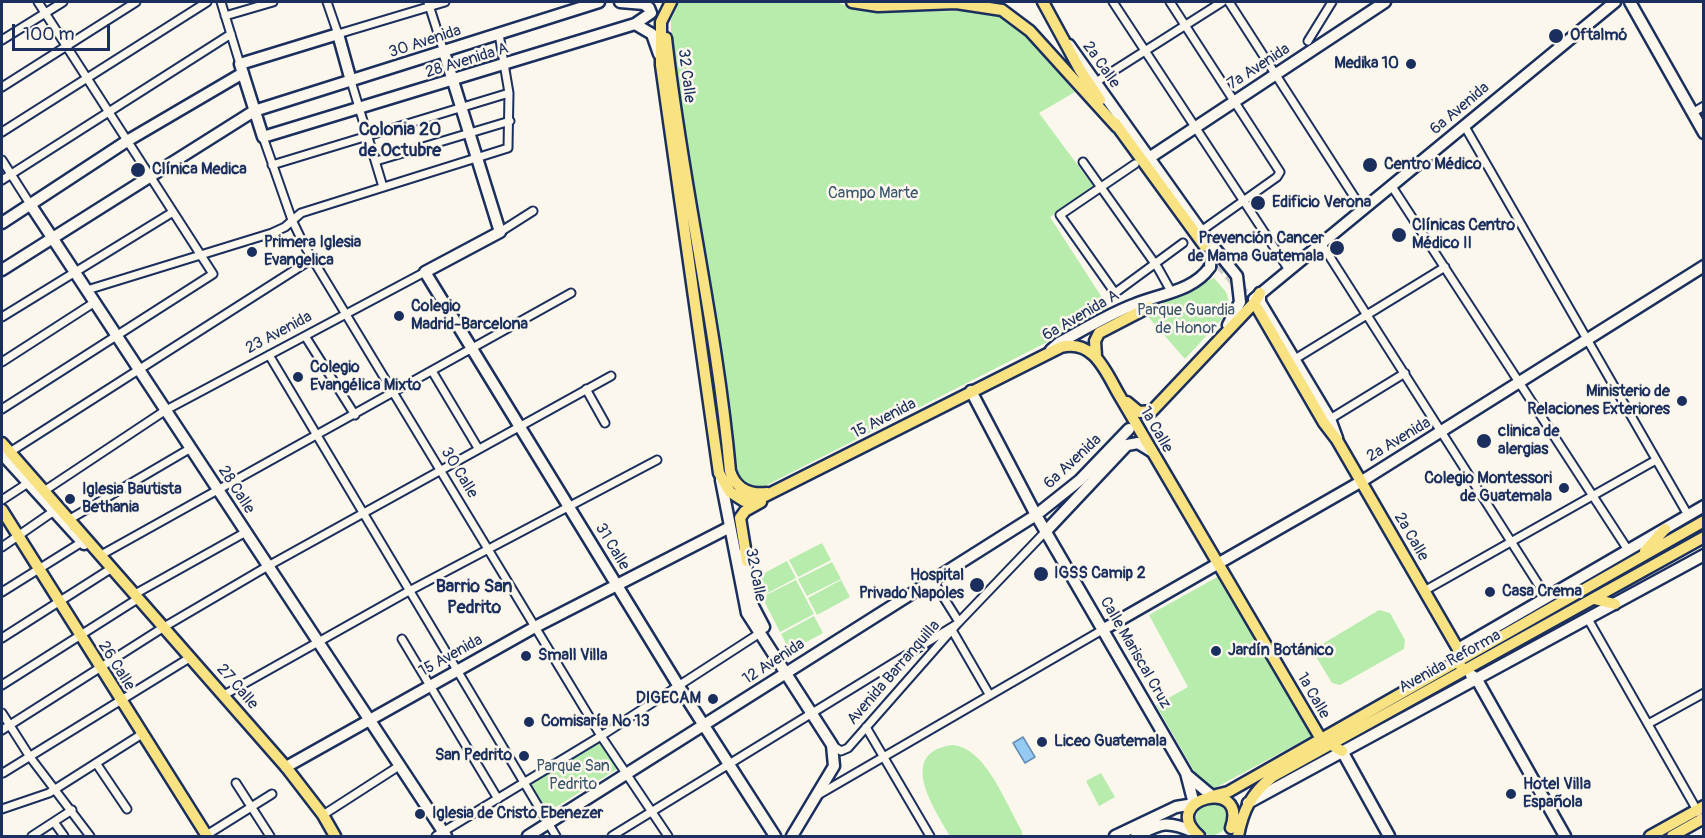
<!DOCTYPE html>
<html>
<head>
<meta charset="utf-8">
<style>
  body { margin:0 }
  #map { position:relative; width:1705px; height:838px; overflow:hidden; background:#fbf7ec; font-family:Pangolin,sans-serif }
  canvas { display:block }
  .frame { position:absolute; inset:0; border:3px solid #1b2f5e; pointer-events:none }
  .scale { position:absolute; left:12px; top:24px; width:98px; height:27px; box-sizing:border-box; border:3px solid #1b2f5e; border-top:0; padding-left:8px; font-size:18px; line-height:21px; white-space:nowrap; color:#1b2f5e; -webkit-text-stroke:4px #fbf7ec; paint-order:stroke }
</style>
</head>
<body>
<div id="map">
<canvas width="1705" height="838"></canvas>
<div class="frame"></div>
<div class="scale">100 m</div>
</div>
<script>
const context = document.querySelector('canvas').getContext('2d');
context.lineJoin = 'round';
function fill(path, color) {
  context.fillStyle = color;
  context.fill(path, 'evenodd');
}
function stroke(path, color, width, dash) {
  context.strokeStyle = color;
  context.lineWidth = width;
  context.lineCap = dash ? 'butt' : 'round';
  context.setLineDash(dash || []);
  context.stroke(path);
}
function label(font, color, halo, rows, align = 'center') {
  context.font = font + ' Pangolin,sans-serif';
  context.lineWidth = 5;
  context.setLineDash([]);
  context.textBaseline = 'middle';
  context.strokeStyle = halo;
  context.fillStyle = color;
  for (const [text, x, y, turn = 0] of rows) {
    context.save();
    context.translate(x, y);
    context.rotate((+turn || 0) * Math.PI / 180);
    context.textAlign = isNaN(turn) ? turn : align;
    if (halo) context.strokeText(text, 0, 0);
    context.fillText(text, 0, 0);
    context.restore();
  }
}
fill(new Path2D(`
  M679,2H836C888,24 969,0 1006,19C1033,36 1054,68 1075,92L1039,113L1094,187L1050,217L1110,310L761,488C750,490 741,484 738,473L671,48V20Z
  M1214,278L1226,292L1231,309L1185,359L1144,312Z
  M822,543L831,560L798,577L789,560Z
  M787,561L796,578L762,596L753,579Z
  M832,562L841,579L807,596L798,579Z
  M1219,576L1312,736L1213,789L1202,785L1156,705L1188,687L1149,615Z
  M796,580L814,614L780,632L762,597Z
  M841,580L850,597L817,615L808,598Z
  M1379,610L1390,613L1405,640L1404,649L1340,685L1332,683L1315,655L1319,646Z
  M814,616L823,633L790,651L781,634Z
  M599,741L617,769L548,812L530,784Z
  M953,745C986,748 1006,804 1022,831V836H950C935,810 895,752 953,745Z
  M1101,773L1115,797L1099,806L1086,781Z
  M1196 819a16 16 0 1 1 32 0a16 16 0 1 1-32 0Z`), '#b7ecad');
const water = new Path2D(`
  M1023,737L1035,757L1025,763L1013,743Z`);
fill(water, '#95cbf3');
stroke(water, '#648db7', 1.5);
stroke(new Path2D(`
  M1209,252L1258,309`), '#cecfd0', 10, [10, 5]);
const street = new Path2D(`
  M221,2L240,64
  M327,2L338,34L445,2
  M428,2L444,52
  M1113,2L1289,270
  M1170,2L1280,172L1277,177L1201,231
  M1229,2L1362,209
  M225,16L273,2
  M2,40L63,2
  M1308,41L1332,2
  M351,81L383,187
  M1096,82L1222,2
  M2,87L136,2
  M1692,113L1704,106
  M1464,125L1688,515
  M2,132L207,2
  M263,137L292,220L304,245L601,736L668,836
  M2,160L30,204
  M376,161L510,121
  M1083,162L1158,268L1172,293
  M1135,164L1060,215L1115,293L1183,243
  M272,165L509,93
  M2,180L231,34
  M1391,185L1628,550
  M500,232L533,211
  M1321,243L1547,598
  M87,290L272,233L285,227L301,213L508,148L509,93L499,34
  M2,317L173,212
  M305,336L355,415
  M269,355L556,836
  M1295,359L1445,267
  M2,362L95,302
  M432,371L478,448
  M586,389L605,423
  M2,409L213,274L38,2
  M1330,419L1405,373
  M10,452L312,259
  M44,491L166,410L425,272
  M2,500L28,483
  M70,519L191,448
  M2,547L54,511
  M101,555L571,293
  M932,579L959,622
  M1424,591L1656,460
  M2,592L82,542
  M135,594L246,532
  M1588,619L1698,812
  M952,630L989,694
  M2,638L112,568
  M402,639L498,799
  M2,685L139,598
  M224,695L409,591L657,460
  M2,713L30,757L90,836
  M1648,724L1704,693
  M866,727L930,836
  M2,730L164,627L268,566L611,376
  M832,745L841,751L848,748L957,624L1046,531
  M96,763L127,809
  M3,773L191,657
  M236,783L270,836
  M818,795L1104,629
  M2,809L49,793L142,734
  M323,815L399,766
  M54,822L64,836
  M32,836L72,810
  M205,836L272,794
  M436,836L601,736L760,633
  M612,836L957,624`);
const secondary = new Path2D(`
  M1630,2L1704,133
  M635,24L652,34L659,54
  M1069,45L1201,231L1237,276L1240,302L1228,325
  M444,52L500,232L425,272L678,685L775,836
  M351,81L338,34L240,64L263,137L635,24L651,13L649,8L644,4L620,2
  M1149,158L1385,2
  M30,204L446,836
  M2,223L127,141L243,73
  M2,270L254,111L599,2
  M1260,293V302L1330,419L1337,438
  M1254,299L1615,2
  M1051,350L1059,343C1083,330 1107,315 1133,305C1158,294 1193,292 1210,267
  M971,391L1036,515L1186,773L1194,804L1176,807L1115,836
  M2,454L84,544
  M721,480L747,613L832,745L834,766L792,836
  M1046,531L1127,445L1138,443L1151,451
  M744,553L752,604L764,627
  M1104,629L1362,481L1704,266
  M1458,649L1704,506
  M1471,675L1476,678L1565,836
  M1342,751L1389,836
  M286,767L535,627L730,527
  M1187,775L1212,796
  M1248,803L1704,555
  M528,836L1036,515L1080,480L1129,429
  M1136,836C1161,823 1167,820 1194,832`);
const primary = new Path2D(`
  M671,2L661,22V65L719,473L730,492L744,501L763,497L1061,347C1093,339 1105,370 1118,393L1321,739L1342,751
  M852,2L878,6L956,3L1002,10L1030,31L1117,127
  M1043,2L1080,70L1100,100
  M666,38C682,183 717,326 730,471C736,489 749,495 767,493
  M1115,123L1209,252
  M1258,309L1324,423L1337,440L1458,649L1460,665
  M1096,356L1095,341L1099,333L1149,307
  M1127,402L1139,412L1152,411L1255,302L1260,293
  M2,443L286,767L323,815L335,836
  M2,510L207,836
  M1645,551L1665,529
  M747,561L740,518L745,511L761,502
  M1594,599L1615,604
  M1212,796L1228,792L1704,521
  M1199,836C1157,800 1249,775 1231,828
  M1238,836C1243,810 1251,794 1272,777L1704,537
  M1650,836L1704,806
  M1672,836L1704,818`);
stroke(street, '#1b2f5e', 11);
stroke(secondary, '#1b2f5e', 15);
stroke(primary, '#1b2f5e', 15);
stroke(street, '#fbf7ec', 7);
stroke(secondary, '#fbf7ec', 10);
stroke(primary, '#f8e281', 10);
const secondaryBridge = new Path2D(`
  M1210,267L1211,251`);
stroke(secondaryBridge, '#1b2f5e', 15, []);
stroke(secondaryBridge, '#fbf7ec', 10);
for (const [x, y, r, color] of [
  [1556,36,8,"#1b2f5e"],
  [1411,64,6,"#1b2f5e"],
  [1370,165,8,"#1b2f5e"],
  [138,170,8,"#1b2f5e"],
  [1258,203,8,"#1b2f5e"],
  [1399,235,8,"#1b2f5e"],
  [1337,248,8,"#1b2f5e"],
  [252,252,6,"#1b2f5e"],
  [399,316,6,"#1b2f5e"],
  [298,377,6,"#1b2f5e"],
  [1682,401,6,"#1b2f5e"],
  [1484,441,8,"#1b2f5e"],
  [1564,488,6,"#1b2f5e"],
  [70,499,6,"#1b2f5e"],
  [1041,574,8,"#1b2f5e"],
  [977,585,8,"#1b2f5e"],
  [1490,592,6,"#1b2f5e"],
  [1216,651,6,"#1b2f5e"],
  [526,656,6,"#1b2f5e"],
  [713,699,6,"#1b2f5e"],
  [529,722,6,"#1b2f5e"],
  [1042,742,6,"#1b2f5e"],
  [524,756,6,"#1b2f5e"],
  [1511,794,6,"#1b2f5e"],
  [420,814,6,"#1b2f5e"]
]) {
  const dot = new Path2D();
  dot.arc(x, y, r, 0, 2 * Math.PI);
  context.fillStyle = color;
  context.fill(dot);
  stroke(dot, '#fbf7ec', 2);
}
label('bold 16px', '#1b2f5e', '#fbf7ec', [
  ["Oftalmó",1570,36],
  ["Medika 10",1399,64,"right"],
  ["Centro Médico",1384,165],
  ["Clínica Medica",152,170],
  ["Edificio Verona",1272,203],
  ["Clínicas Centro",1412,226],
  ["Médico II",1412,244],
  ["Prevención Cancer",1324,239,"right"],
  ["de Mama Guatemala",1324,257,"right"],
  ["Primera Iglesia",264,243],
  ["Evangelica",264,261],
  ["Colegio",411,307],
  ["Madrid-Barcelona",411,325],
  ["Colegio",310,368],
  ["Evangélica Mixto",310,386],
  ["Ministerio de",1670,392,"right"],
  ["Relaciones Exteriores",1670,410,"right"],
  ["clinica de",1498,432],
  ["alergias",1498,450],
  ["Colegio Montessori",1552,479,"right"],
  ["de Guatemala",1552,497,"right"],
  ["Iglesia Bautista",82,490],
  ["Bethania",82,508],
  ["IGSS Camip 2",1054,574],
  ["Hospital",964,576,"right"],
  ["Privado Napoles",964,594,"right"],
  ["Casa Crema",1502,592],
  ["Jardín Botánico",1228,651],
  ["Small Villa",538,656],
  ["DIGECAM",701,699,"right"],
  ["Comisaría Nº 13",541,722],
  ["Liceo Guatemala",1054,742],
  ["San Pedrito",512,756,"right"],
  ["Hotel Villa",1523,785],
  ["Española",1523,803],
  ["Iglesia de Cristo Ebenezer",432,814]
], 'left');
label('16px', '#1b2f5e', '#fbf7ec', [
  ["30 Avenida",425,42,-18],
  ["28 Avenida A",467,61,-17],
  ["2a Calle",1101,65,55],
  ["7a Avenida",1259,67,-33],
  ["32 Calle",686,76,83],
  ["6a Avenida",1460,109,-40],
  ["6a Avenida A",1081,316,-30],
  ["23 Avenida",279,333,-28],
  ["15 Avenida",884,419,-27],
  ["1a Calle",1156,430,60],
  ["2a Avenida",1399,440,-31],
  ["6a Avenida",1073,462,-43],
  ["30 Calle",459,473,59],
  ["28 Calle",236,490,57],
  ["2a Calle",1411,537,60],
  ["31 Calle",612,547,59],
  ["32 Calle",755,575,79],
  ["Calle Mariscal Cruz",1135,653,60],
  ["15 Avenida",451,656,-29],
  ["12 Avenida",774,662,-33],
  ["Avenida Reforma",1450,662,-29],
  ["26 Calle",116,666,58],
  ["Avenida Barranquilla",894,673,-49],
  ["27 Calle",237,687,49],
  ["1ª Calle",1313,696,60]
]);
label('16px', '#3a556e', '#fbf7ec', [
  ["Campo Marte",873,194],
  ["Parque Guardia",1186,311],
  ["de Honor",1186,329],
  ["Parque San",573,767],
  ["Pedrito",573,785]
]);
label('bold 18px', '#1b2f5e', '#fbf7ec', [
  ["Colonia 20",400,130],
  ["de Octubre",400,151],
  ["Barrio San",474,587],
  ["Pedrito",474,608]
]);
</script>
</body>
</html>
